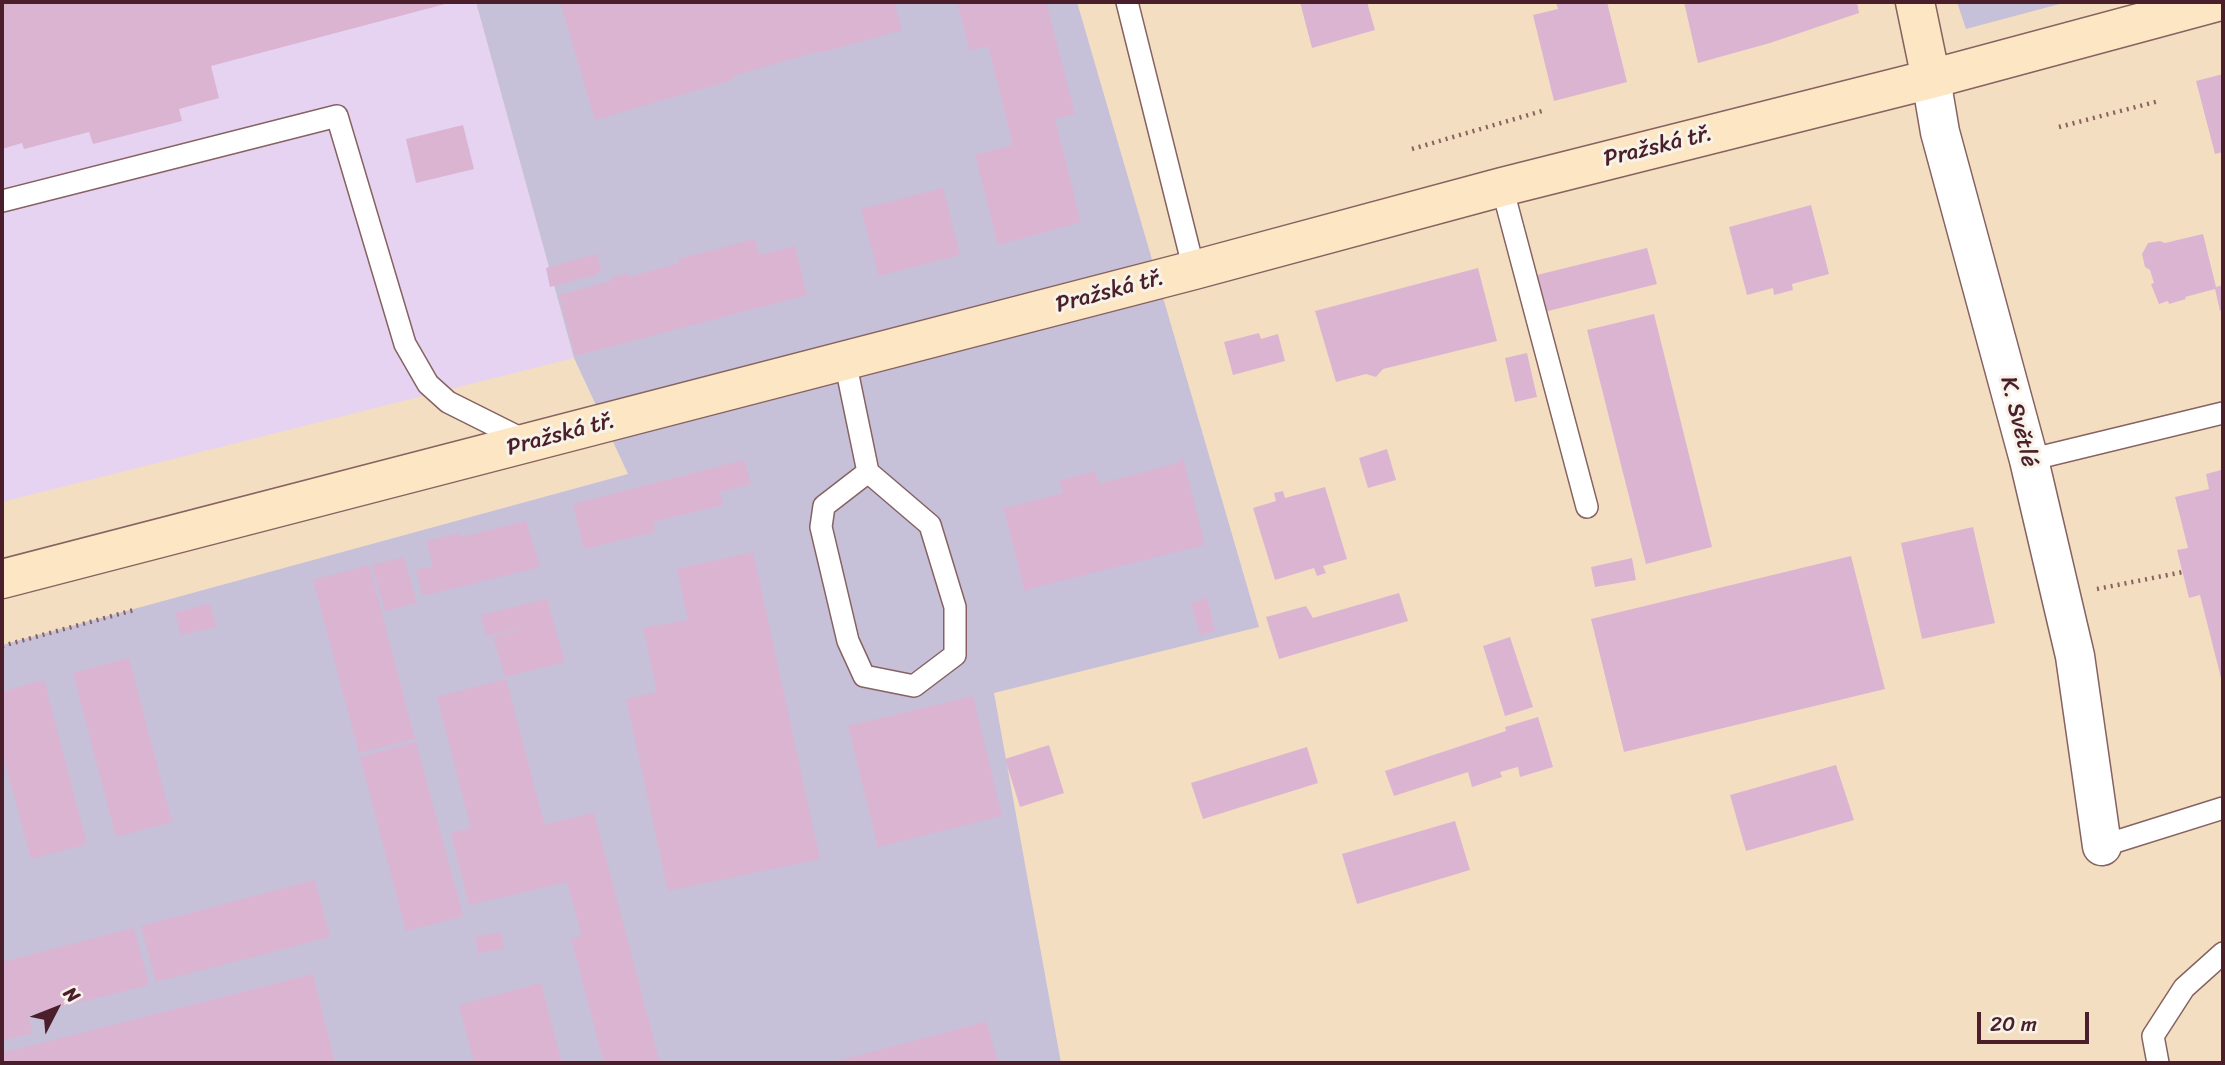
<!DOCTYPE html>
<html>
<head>
<meta charset="utf-8">
<style>
  body { margin:0 }
  #map { position:relative; width:2225px; height:1065px; overflow:hidden; background:#f4dec2; font-family:Sriracha,sans-serif }
  canvas { display:block }
  .frame { position:absolute; inset:0; border:4px solid #4a1f2b; pointer-events:none }
  .north { position:absolute; left:21px; top:974px; width:70px; height:70px; -webkit-text-stroke:5px #f7f3e8; paint-order:stroke; rotate:48deg; font-size:19px; font-weight:700; line-height:28px; text-align:center; color:#4a1f2b }
  .north::after { content:''; display:block; margin:auto; width:24px; height:32px; background:#4a1f2b; clip-path:polygon(50% 0,100% 100%,50% 72%,0 100%) }
  .scale { position:absolute; left:1977px; top:1012px; width:112px; height:32px; box-sizing:border-box; border:4px solid #4a1f2b; border-top:0; padding-left:9px; font-size:21px; line-height:24px; white-space:nowrap; color:#4a1f2b; -webkit-text-stroke:5px #f7f3e8; paint-order:stroke }
</style>
</head>
<body>
<div id="map">
<canvas width="2225" height="1065"></canvas>
<div class="frame"></div>
<div class="north">N</div>
<div class="scale">20 m</div>
</div>
<script>
const context = document.querySelector('canvas').getContext('2d');
context.lineJoin = 'round';
function fill(path, color) {
  context.fillStyle = color;
  context.fill(path, 'evenodd');
}
function stroke(path, color, width, dash) {
  context.strokeStyle = color;
  context.lineWidth = width;
  context.lineCap = dash ? 'butt' : 'round';
  context.setLineDash(dash || []);
  context.stroke(path);
}
function label(font, color, halo, rows, align = 'center') {
  context.font = font + ' Sriracha,sans-serif';
  context.lineWidth = 6;
  context.setLineDash([]);
  context.textBaseline = 'middle';
  context.strokeStyle = halo;
  context.fillStyle = color;
  for (const [text, x, y, turn = 0] of rows) {
    context.save();
    context.translate(x, y);
    context.rotate((+turn || 0) * Math.PI / 180);
    context.textAlign = isNaN(turn) ? turn : align;
    if (halo) context.strokeText(text, 0, 0);
    context.fillText(text, 0, 0);
    context.restore();
  }
}
fill(new Path2D(`
  M2,2H476L574,358L2,502Z`), '#e5d3f1');
fill(new Path2D(`
  M476,2H1077L1259,627L994,693L1061,1063H2V645L628,474L574,358Z
  M1957,2H2067L1966,29Z`), '#c7c0d9');
fill(new Path2D(`
  M2,2H449V3L211,66L219,98L179,109L182,121L93,144L89,132L24,149L22,143L2,149Z
  M560,2H894L902,30L820,53L819,51L733,76V79L729,81L595,120Z
  M957,2H1046L1075,114L1055,119L1081,222L998,245L975,155L1013,145L988,46L970,51Z
  M1300,2H1367L1375,30L1312,48Z
  M1556,2H1607L1627,82L1554,101L1533,15L1558,9Z
  M1684,2H1857L1859,13L1770,43L1698,63Z
  M2223,74V152L2215,154L2196,81Z
  M463,125L474,169L416,183L406,139Z
  M943,188L960,255L879,276L861,209Z
  M1811,205L1829,274L1792,284L1793,290L1774,295L1773,288L1747,295L1729,227Z
  M2203,234L2216,287L2223,285V310L2220,311L2215,289L2185,297L2186,299L2169,304L2168,301L2159,304L2151,284L2154,283L2150,270L2145,267L2142,254L2148,243L2160,241L2165,243Z
  M755,239L759,255L795,246L807,295L575,356L559,295L611,281L610,278L628,273L629,277L679,263L678,259Z
  M1647,248L1657,284L1544,312L1535,276L1537,275Z
  M597,254L601,271L597,272L598,274L550,287L546,268Z
  M1478,268L1497,341L1383,369L1376,377L1366,374L1336,382L1315,311Z
  M1654,314L1712,547L1646,564L1587,330Z
  M1259,333L1261,339L1278,334L1285,361L1233,375L1224,342Z
  M1527,353L1537,397L1515,402L1505,358Z
  M1387,449L1396,480L1368,488L1359,458Z
  M1183,459L1205,545L1028,589L1025,592L1003,506L1006,508L1063,493L1059,481L1095,471L1099,484L1181,462L1180,460Z
  M744,460L751,484L720,492L723,505L653,522L655,532L584,549L573,504Z
  M2221,470L2223,477L2222,682L2200,595L2189,598L2177,550L2188,548L2175,497L2209,489L2206,474Z
  M1325,487L1347,559L1323,566L1326,573L1317,576L1314,568L1275,580L1253,508L1276,501L1274,493L1283,491L1285,498Z
  M526,521L540,567L423,596L416,570L433,566L426,541L460,533L461,537Z
  M1973,527L1995,623L1922,639L1901,543Z
  M753,552L820,859L668,891L626,699L657,692L643,628L688,620L677,569Z
  M1851,556L1885,689L1624,752L1591,619Z
  M404,557L417,603L385,611L372,565Z
  M1632,558L1636,580L1595,587L1591,567Z
  M369,565L415,739L359,753L313,580Z
  M1399,593L1408,621L1279,659L1266,617L1306,606L1313,618Z
  M1207,598L1215,631L1200,635L1191,603Z
  M547,599L565,662L505,677L493,637L531,626L486,636L481,615Z
  M210,603L216,627L181,635L175,613Z
  M1510,637L1533,707L1505,716L1483,646Z
  M129,658L172,822L116,837L73,673Z
  M506,679L544,823L546,824L594,813L660,1063H604L571,938L582,936L567,882L469,905L451,833L471,828L437,697Z
  M44,680L87,844L31,859L2,750V692Z
  M973,696L1002,816L878,847L848,726Z
  M1538,717L1553,767L1520,777L1518,767L1500,772L1502,777L1472,787L1468,772L1394,796L1385,771L1506,731L1505,727Z
  M416,742L463,916L406,931L360,757Z
  M1049,745L1064,793L1020,807L1005,759Z
  M1307,747L1318,783L1203,819L1191,783Z
  M1836,765L1854,820L1746,851L1730,795Z
  M1455,821L1470,870L1357,904L1342,854Z
  M315,880L330,937L156,982L141,926Z
  M134,928L149,985L28,1015L33,1033L2,1041V962Z
  M501,932L504,949L478,953L475,937Z
  M313,974L335,1063H2V1053Z
  M541,983L562,1063H474L459,1005Z
  M985,1016L998,1063H830L985,1022Z`), '#dbb4d2');
const lane = new Path2D(`
  M1127,2L1194,270
  M1502,187L1587,507
  M2,201L337,116L405,344L428,384L448,402L528,442
  M845,361L868,472L824,506L821,527L848,641L864,676L914,686L955,655V607L930,525L868,472
  M2029,460L2223,413
  M2102,846L2223,808
  M2158,1063L2153,1036L2184,988L2223,953`);
const street = new Path2D(`
  M1931,79L1940,132L2029,460L2075,656L2102,846`);
const secondary = new Path2D(`
  M1915,2L1931,79
  M2,579L1194,270L1502,187L1931,79L2217,2`);
stroke(lane, '#866260', 24);
stroke(street, '#866260', 41);
stroke(secondary, '#866260', 41);
stroke(new Path2D(`
  M2059,127L2159,101
  M1412,149L1542,111
  M2097,589L2183,572
  M2,646L134,610`), '#866260', 4.5, [2, 5]);
stroke(lane, '#fff', 21);
stroke(street, '#fff', 38);
stroke(secondary, '#fce6c4', 38);
label('23px', '#4a1f2b', '#f7f3e8', [
  ["Pražská tř.",1658,147,-14],
  ["Pražská tř.",1110,292,-15],
  ["K. Světlé",2018,422,76],
  ["Pražská tř.",561,435,-15]
]);
</script>
</body>
</html>
